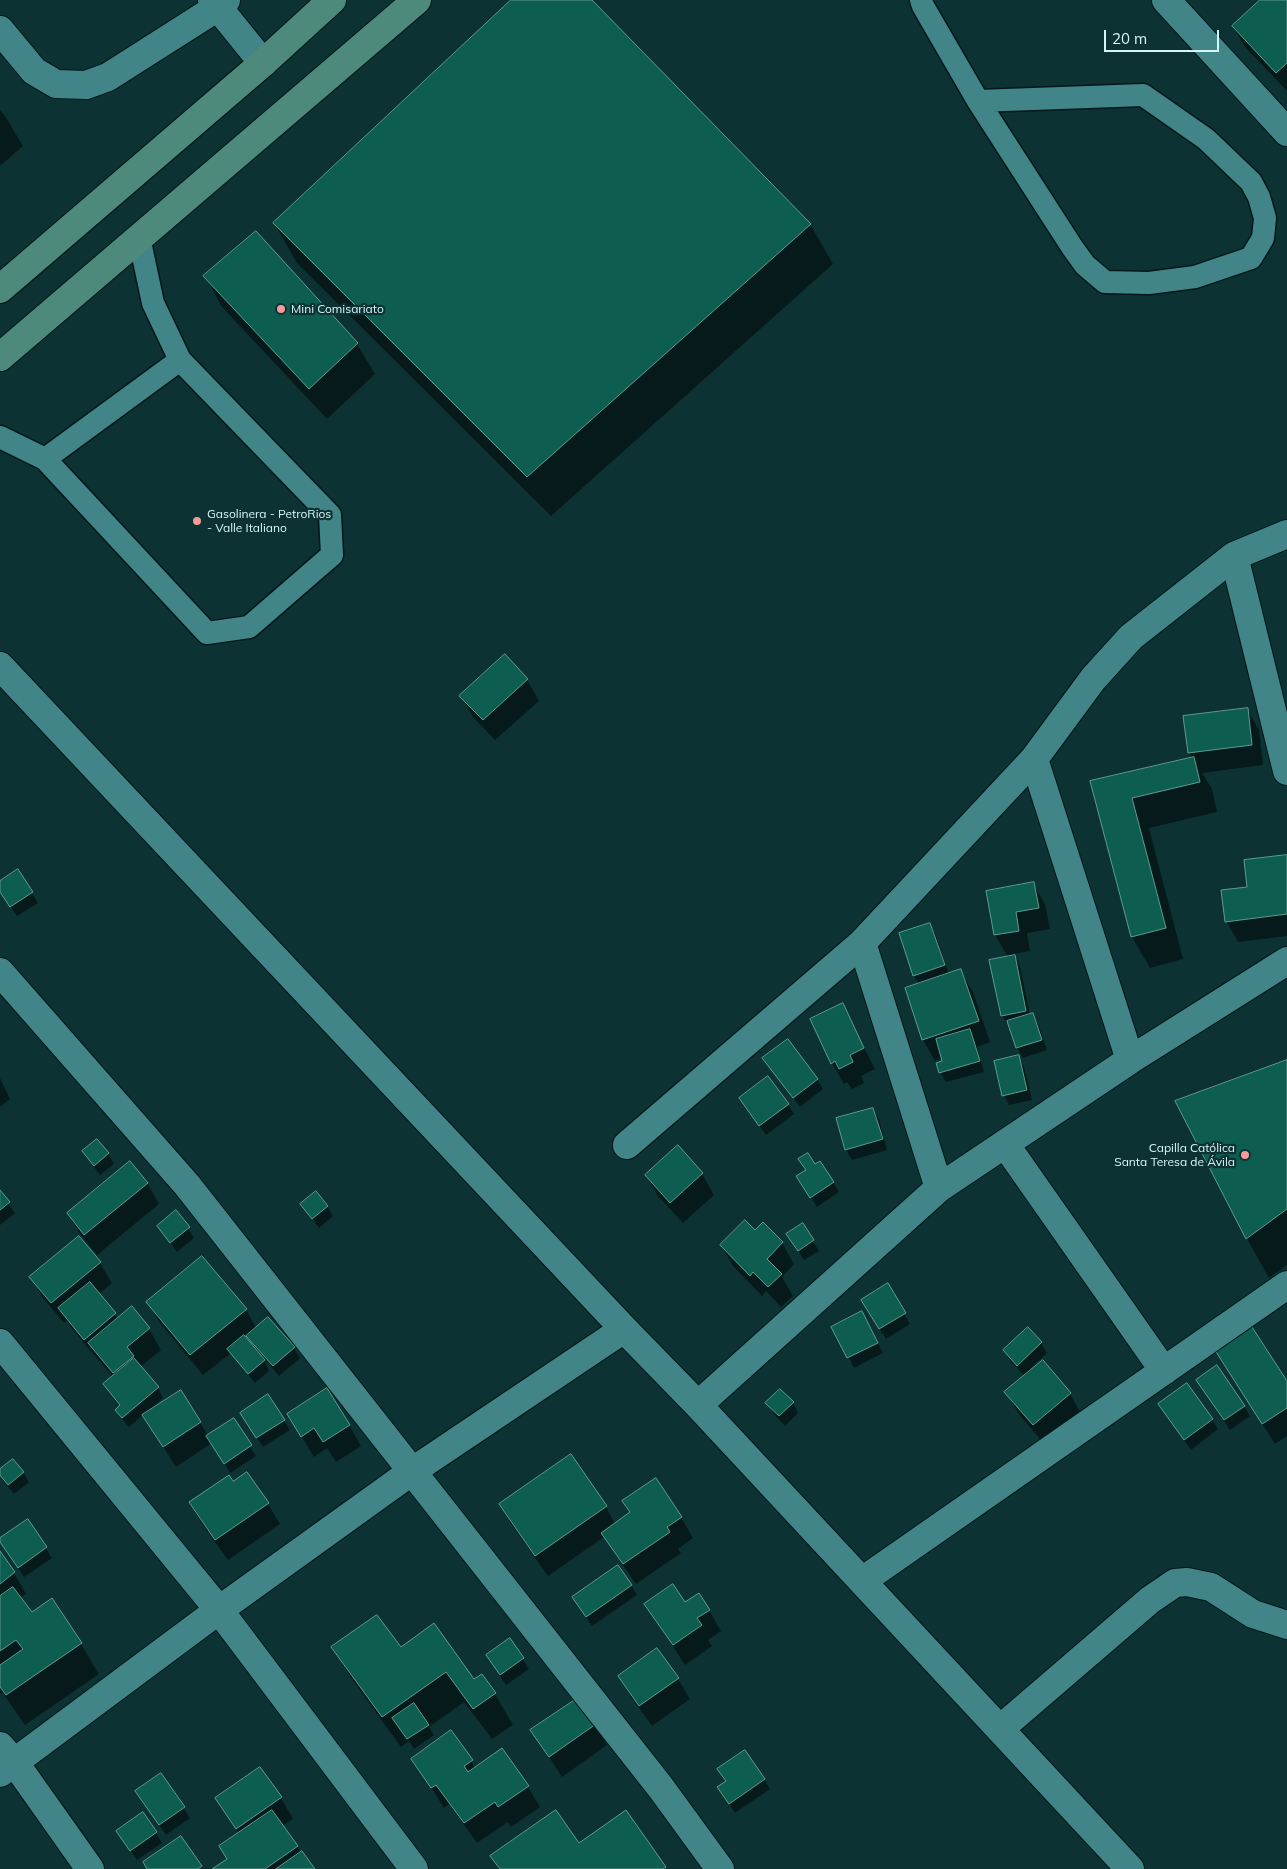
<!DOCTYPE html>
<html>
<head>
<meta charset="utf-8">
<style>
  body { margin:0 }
  #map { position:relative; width:1287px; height:1869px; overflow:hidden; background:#0d3233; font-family:Mulish,sans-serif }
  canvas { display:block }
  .scale { position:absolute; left:1104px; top:30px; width:115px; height:22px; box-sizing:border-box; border:2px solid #d5f6f8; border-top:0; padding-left:6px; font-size:15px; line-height:18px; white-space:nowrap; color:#d5f6f8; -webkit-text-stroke:4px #0d3233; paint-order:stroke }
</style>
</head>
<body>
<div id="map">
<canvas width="1287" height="1869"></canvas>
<div class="scale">20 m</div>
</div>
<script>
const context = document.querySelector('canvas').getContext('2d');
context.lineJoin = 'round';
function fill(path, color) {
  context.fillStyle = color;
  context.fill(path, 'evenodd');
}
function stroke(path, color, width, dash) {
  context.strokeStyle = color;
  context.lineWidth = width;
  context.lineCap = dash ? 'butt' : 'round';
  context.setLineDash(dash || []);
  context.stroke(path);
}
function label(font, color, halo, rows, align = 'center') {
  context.font = font + ' Mulish,sans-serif';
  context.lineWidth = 4.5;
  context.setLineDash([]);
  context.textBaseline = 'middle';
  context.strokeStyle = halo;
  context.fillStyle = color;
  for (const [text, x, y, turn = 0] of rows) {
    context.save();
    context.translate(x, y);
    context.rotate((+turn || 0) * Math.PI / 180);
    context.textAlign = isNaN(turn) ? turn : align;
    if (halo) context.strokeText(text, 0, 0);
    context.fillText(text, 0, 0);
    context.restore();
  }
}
fill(new Path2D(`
  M513,0H590L810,224L833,264L551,516L297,263L274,223Z
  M1261,0H1287V91L1245,47L1233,27Z
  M0,110L5,116L23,146L0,166Z
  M205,276L357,344L375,374L327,419L222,307Z
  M505,656L527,680L539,701L495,740L473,717L461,696Z
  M1247,709L1259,730L1263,765L1202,773L1212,789L1217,812L1149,828L1183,959L1150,968L1132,937L1091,782L1192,758L1189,752Z
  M1287,856V936L1238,942L1226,921L1249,888Z
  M18,871L38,903L17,916L0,891V883Z
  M1033,884L1045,904L1050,929L1027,933L1030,951L1014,954L1020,966L1030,1015L1032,1014L1038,1024L1047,1050L1023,1058L1017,1048L1010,1025H1008L1002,1015L1008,957L995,935L987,892Z
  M930,925L936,935L949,975L961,971L973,992L990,1042L977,1047L984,1072L946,1082L940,1072L944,1062L943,1058L935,1061L923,1040L906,989L920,985L914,976L900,934Z
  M842,1005L875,1069L861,1076L864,1083L852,1089L847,1082L844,1084L832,1063Z
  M1018,1057L1024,1067L1032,1100L1009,1105L1004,1095Z
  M764,1058L817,1079L823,1089L800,1107Z
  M1287,1061V1265L1269,1278L1247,1239L1177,1102Z
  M0,1078L10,1099L0,1107Z
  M740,1099L788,1104L794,1114L766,1135Z
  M873,1109L879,1119L887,1150L852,1160L846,1150L837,1119Z
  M96,1140L108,1154L114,1164L100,1175L83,1152Z
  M677,1147L702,1174L714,1195L683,1223L658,1196L646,1175Z
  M815,1165L833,1182L839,1192L817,1207L804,1187Z
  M147,1183L159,1204L97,1255L80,1234L68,1214Z
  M0,1192L15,1213L0,1225Z
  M302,1205L327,1206L333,1216L319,1228Z
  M763,1224L782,1243L794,1264L782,1277L793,1296L781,1307L766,1291L762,1296L733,1266L721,1245L755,1232Z
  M802,1225L819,1251L804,1260L794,1244Z
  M158,1227L188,1228L194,1238L177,1252Z
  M100,1263L112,1283L99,1294L118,1319L149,1329L161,1350L140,1367L158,1388L163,1398L151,1409L152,1410L200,1422L208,1436L233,1420L256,1456L230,1473L212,1443L176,1467L143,1415L129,1427L123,1420L117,1410L120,1407L104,1384L113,1377L72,1329L67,1321L64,1323L43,1298L31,1277Z
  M887,1285L910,1324L886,1339L862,1300Z
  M148,1303L246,1310L257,1329L268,1319L294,1348L300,1358L279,1376L263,1357L269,1371L255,1383L231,1353L203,1375L160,1323ZM249,1338L255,1348L246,1340Z
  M867,1323L883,1353L854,1368L833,1327Z
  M1028,1329L1041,1343L1047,1353L1030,1369L1031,1371L1043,1361L1070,1394L1082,1415L1045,1445L1018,1413L1006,1392L1025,1376L1010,1361L1005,1351Z
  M1214,1348L1287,1383V1436L1275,1444Z
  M1203,1390L1244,1406L1250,1416L1230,1430Z
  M767,1403H793L798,1413L785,1426L773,1413Z
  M1159,1405L1212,1419L1218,1429L1191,1450Z
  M289,1415L349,1425L361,1446L336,1462L327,1448L314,1457Z
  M284,1420L290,1430L263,1447L247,1423Z
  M0,1471L23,1472L29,1482L14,1494L4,1482L0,1474Z
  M246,1474L268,1504L280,1524L228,1560L202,1524L190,1503L233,1482Z
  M624,1502L681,1517L693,1538L678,1549L681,1553L636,1584L604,1537L548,1576L512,1525L500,1504L606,1507L615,1524L631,1513Z
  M28,1521L52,1558L24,1577L6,1550Z
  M0,1554L14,1573L26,1594L20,1598L31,1614L51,1600L81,1644L99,1674L25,1725L2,1692L0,1694Z
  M631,1585L637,1595L592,1626L573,1597Z
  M646,1604H685L709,1610L721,1631L708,1640L712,1646L685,1665Z
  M510,1640L529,1669L506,1685L493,1665Z
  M333,1648L401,1649L474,1680L481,1675L495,1694L513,1725L492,1739L464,1702L429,1727L434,1735L414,1749L409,1741L401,1747L351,1678Z
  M619,1676L678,1679L690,1699L652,1726L631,1697Z
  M595,1725L607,1745L562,1777L532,1731Z
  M502,1749L528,1787L540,1807L511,1827L508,1822L477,1843L449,1804L444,1808L413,1759L471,1761L475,1768Z
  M260,1769L281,1798L293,1819L282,1826L313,1869H214L228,1860L239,1834L217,1798Z
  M718,1769L764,1779L770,1789L735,1813L719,1788L726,1782Z
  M161,1775L190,1818L166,1835L143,1802Z
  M156,1833L162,1843L137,1860L124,1841Z`), '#0007');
const building = new Path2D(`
  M511,0H592L811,224L527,477L273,223Z
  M1260,0H1287V63L1276,73L1232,26Z
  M256,231L358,343L309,389L203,276Z
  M505,654L528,679L483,720L459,696Z
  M1248,708L1252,745L1188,753L1183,716Z
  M1194,757L1200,782L1132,798L1166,928L1131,937L1090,781Z
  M1287,855V914L1225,922L1221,890L1247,887L1244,860Z
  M18,869L33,892L10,907L0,892V881Z
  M1034,882L1039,908L1016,912L1019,931L994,935L986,891Z
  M930,923L945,965L913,976L899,933Z
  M1015,955L1026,1011L1001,1016L989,960Z
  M961,969L979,1021L922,1040L905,988Z
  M843,1003L864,1048L850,1055L853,1062L839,1069L835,1061L831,1064L810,1019Z
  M1033,1013L1042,1040L1016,1048L1007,1021Z
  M970,1029L980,1061L939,1073L936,1063L942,1061L936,1039Z
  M788,1039L818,1079L793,1098L762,1058Z
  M1019,1055L1027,1090L1002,1096L994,1061Z
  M1287,1060V1209L1246,1239L1175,1101Z
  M768,1076L789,1104L759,1126L739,1098Z
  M873,1108L883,1139L845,1150L836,1118Z
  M97,1139L109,1153L94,1166L82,1151Z
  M678,1145L703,1173L670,1203L645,1175Z
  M808,1153L815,1164L820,1161L834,1182L810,1198L796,1176L806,1170L798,1159Z
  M130,1161L148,1183L84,1235L67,1213Z
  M0,1190L10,1202L0,1210Z
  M316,1191L328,1206L312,1219L300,1204Z
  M176,1210L190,1227L170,1243L157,1226Z
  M745,1220L755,1230L763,1222L783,1242L767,1259L782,1274L768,1287L753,1272L750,1276L720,1245Z
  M803,1223L814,1240L798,1251L786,1234Z
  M79,1236L101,1262L51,1303L29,1277Z
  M202,1256L247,1309L190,1355L146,1302Z
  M90,1282L116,1313L84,1340L58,1308Z
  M888,1283L906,1313L879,1329L861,1300Z
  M132,1306L150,1328L127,1347L134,1356L113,1373L88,1343Z
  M862,1311L878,1343L847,1358L831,1327Z
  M268,1317L295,1347L273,1366L246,1336Z
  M1250,1324L1287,1381V1408L1262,1424L1213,1347Z
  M1028,1327L1042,1342L1017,1366L1003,1350Z
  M244,1335L265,1360L248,1374L227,1349Z
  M134,1358L159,1387L122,1418L115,1410L120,1405L103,1384Z
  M1043,1360L1071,1393L1033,1425L1004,1392Z
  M1217,1365L1245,1406L1224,1420L1196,1380Z
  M1187,1383L1213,1419L1184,1440L1158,1404Z
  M327,1388L350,1425L323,1442L314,1428L301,1437L287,1414Z
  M780,1389L794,1402L779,1416L765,1403Z
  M181,1390L201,1422L163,1447L142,1415Z
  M268,1394L285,1420L256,1438L240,1413Z
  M234,1418L252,1445L224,1464L206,1436Z
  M571,1454L607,1506L535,1556L499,1504Z
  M13,1459L24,1472L8,1485L0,1475V1469Z
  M247,1472L269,1503L215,1540L189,1502L229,1475L233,1481Z
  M656,1478L682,1517L667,1527L670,1532L623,1564L601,1533L630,1512L622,1501Z
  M28,1519L47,1547L18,1568L0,1542V1538Z
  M0,1551L15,1572L0,1584Z
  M618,1565L632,1585L586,1617L572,1597Z
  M673,1584L685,1602L699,1593L710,1610L697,1618L702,1625L673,1645L644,1604Z
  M13,1587L32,1612L52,1598L82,1643L6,1695L0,1687V1665L23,1649L16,1640L0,1651V1596Z
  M377,1615L401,1647L434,1623L474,1679L482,1674L496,1693L473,1709L446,1672L382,1717L331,1647Z
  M510,1638L524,1658L500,1675L486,1655Z
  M657,1648L679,1678L639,1706L618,1676Z
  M578,1698L596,1724L549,1757L530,1730Z
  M414,1703L429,1725L407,1739L392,1718Z
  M451,1730L473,1760L464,1766L468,1772L502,1748L529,1786L498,1807L495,1802L464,1823L436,1785L431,1788L411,1759Z
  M745,1750L765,1779L729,1804L717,1787L726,1781L717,1769Z
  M260,1767L282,1797L236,1829L215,1798Z
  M161,1773L185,1807L159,1825L135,1791Z
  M272,1810L298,1846L265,1869H212L227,1859L219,1846Z
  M556,1810L579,1843L626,1810L666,1867L663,1869H500L490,1856Z
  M143,1812L157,1832L130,1851L116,1831Z
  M181,1836L202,1866L198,1869H147L143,1862Z
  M302,1851L315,1869H276Z`);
fill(building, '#0e5d51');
stroke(building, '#5d9c8f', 1);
const lane = new Path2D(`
  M921,0L923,6L978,101L1072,247L1085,265L1105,282L1149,283L1195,277L1251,258L1263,238L1265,218L1259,197L1251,182L1206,139L1143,95L978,101
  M0,437L45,459L207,633L249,627L332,555L330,515L180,360L153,303L139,237
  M45,459L180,360`);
const street = new Path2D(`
  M212,0L263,63
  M1166,0L1287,132
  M0,30L34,71L56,84L86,85L108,77L218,7L226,0
  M1287,534L1234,556L1287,771
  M0,666L624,1329L698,1405L1130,1869
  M1034,759L1130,1060
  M862,943L939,1188
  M0,972L187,1185L661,1788L720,1869
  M1005,1144L1164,1371
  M627,1145L862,943L1034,759L1093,679L1131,637L1234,556
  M0,1343L219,1610L414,1869
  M698,1405L939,1188L1130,1060L1287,961
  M862,1581L1287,1285
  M1000,1729L1150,1600L1175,1583L1187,1582L1211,1587L1253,1614L1287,1625
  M0,1746L15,1763L90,1869
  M0,1773L219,1610L411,1472L624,1329`);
const secondary = new Path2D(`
  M0,289L263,63L332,0
  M0,357L417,0`);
stroke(lane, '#031819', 25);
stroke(street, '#031819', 30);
stroke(secondary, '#031819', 30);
stroke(lane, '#418588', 22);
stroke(street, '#418588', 28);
stroke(secondary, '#4d8a7b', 28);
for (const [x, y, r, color] of [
  [281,309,5,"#f59b9b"],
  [197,521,5,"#f59b9b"],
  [1245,1155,5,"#f59b9b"]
]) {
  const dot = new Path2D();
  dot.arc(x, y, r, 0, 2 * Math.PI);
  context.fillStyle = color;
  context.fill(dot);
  stroke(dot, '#0d3233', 2);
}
label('12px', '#d5f6f8', '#0d3233', [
  ["Mini Comisariato",291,309],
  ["Gasolinera - PetroRios",207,514],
  ["- Valle Italiano",207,528],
  ["Capilla Católica",1235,1148,"right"],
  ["Santa Teresa de Ávila",1235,1162,"right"]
], 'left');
</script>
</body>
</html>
